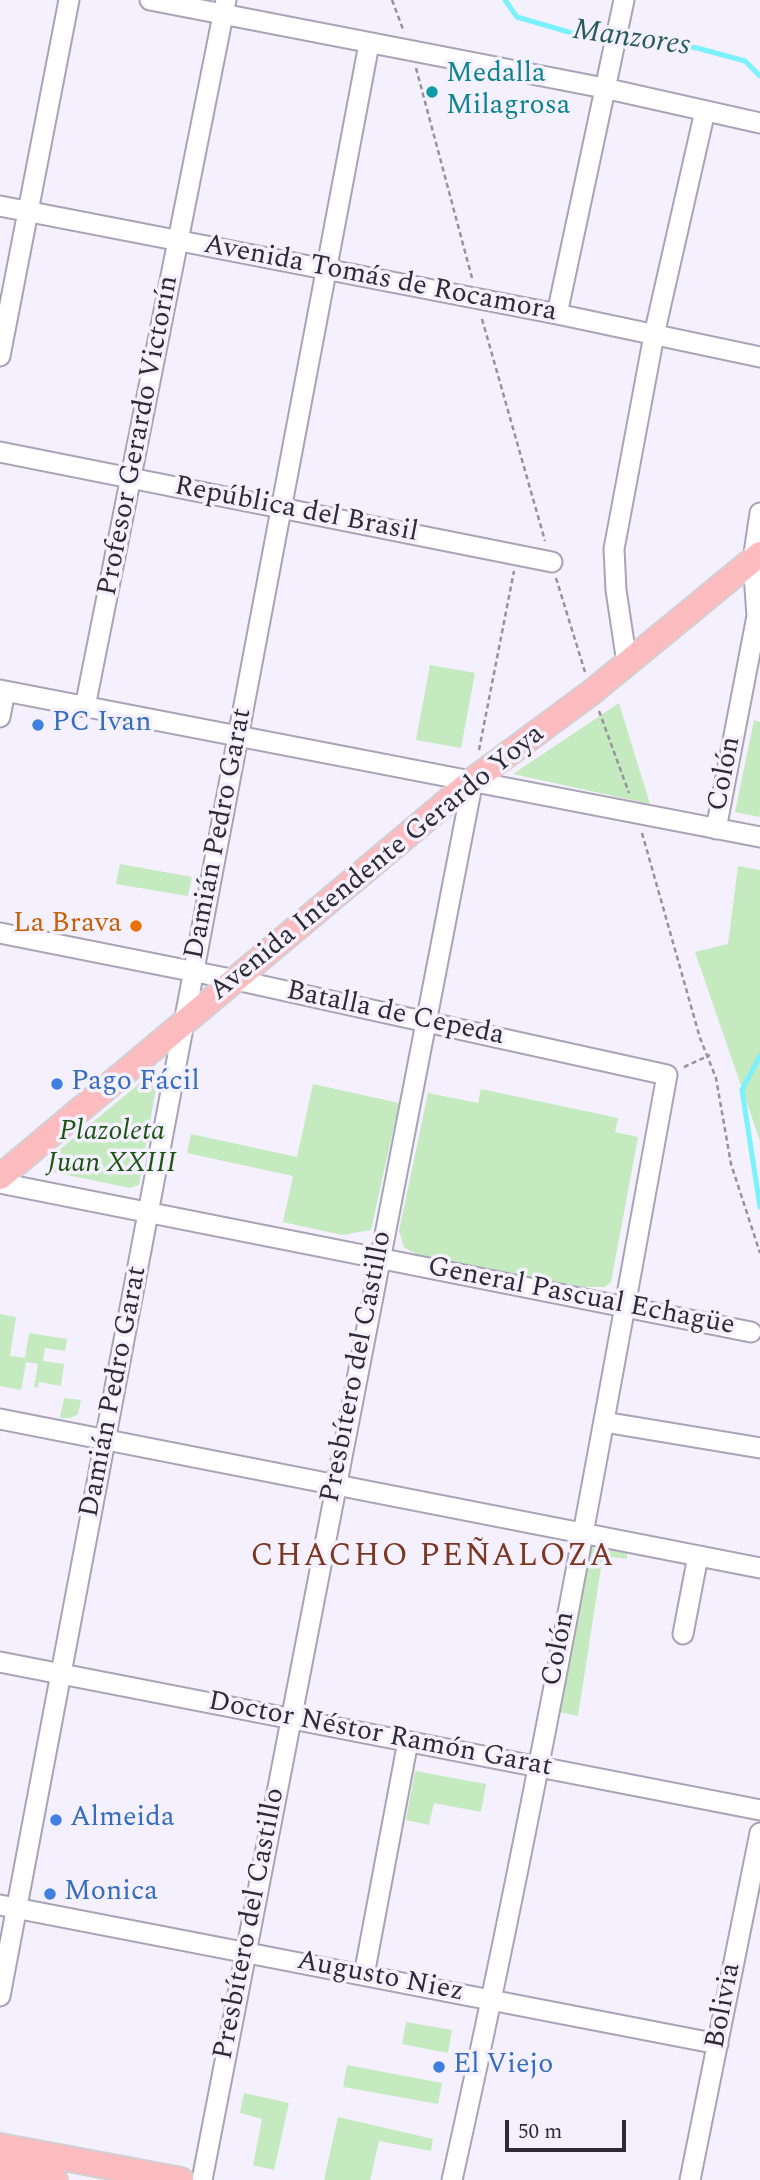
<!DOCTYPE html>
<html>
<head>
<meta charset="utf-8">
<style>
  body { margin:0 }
  #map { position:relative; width:760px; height:2180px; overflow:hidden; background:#f4f0fd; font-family:Spectral,serif }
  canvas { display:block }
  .scale { position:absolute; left:505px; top:2120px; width:121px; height:32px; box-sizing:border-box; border:4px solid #2d2b33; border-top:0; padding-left:9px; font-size:21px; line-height:24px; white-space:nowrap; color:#2d2b33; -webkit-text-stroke:5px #f4f0fd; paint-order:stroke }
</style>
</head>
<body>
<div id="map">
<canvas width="760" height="2180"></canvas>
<div class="scale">50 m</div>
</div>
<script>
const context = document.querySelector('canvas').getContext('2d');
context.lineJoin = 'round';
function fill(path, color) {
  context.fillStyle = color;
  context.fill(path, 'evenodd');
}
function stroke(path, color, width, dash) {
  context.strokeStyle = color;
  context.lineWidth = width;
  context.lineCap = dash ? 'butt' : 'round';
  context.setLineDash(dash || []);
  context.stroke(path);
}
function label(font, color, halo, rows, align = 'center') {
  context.font = font + ' Spectral,serif';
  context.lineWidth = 7;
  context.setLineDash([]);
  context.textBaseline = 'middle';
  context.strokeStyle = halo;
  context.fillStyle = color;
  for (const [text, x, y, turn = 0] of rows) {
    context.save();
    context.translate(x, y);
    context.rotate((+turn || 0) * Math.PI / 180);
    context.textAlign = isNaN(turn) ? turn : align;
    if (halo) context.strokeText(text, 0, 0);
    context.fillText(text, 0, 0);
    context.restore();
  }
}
fill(new Path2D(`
  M430,665L475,673L461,748L416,740Z
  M619,703L650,804L513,774Z
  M754,720L760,722V817L735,812Z
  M120,864L192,877L188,896L116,884Z
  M738,866L760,870V1141L695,952L728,944Z
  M151,1074L158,1077L139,1185L130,1188L53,1172L48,1166L47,1160Z
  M313,1084L399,1103L371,1230L342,1235L283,1222L293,1176L187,1153L191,1134L297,1157Z
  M481,1089L618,1118L615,1132L638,1137L611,1282L605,1287H583L419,1256L404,1247L399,1231L428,1093L478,1103Z
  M0,1314L16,1317L10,1356L25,1358L29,1333L67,1339L65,1351L45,1348L43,1361L64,1364L61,1386L39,1382L38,1388L34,1387L38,1364L26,1362L21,1390L0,1386Z
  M64,1398L81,1400L78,1414L71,1418H60Z
  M592,1547L627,1553V1559L612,1557L602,1561L578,1716L555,1711L587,1554Z
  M415,1771L486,1784L481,1812L434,1803L429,1825L406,1820Z
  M406,2022L452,2030L448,2053L402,2044Z
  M347,2065L442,2083L438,2104L343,2087Z
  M244,2093L289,2103L274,2170L253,2165L262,2119L240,2113Z
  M338,2117L433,2139L431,2151L379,2141L370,2180H324Z`), '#c5eabf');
stroke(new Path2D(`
  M505,0L517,17L572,33L697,48L745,61L760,76
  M760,1056L742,1090L760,1207`), '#7bf1fb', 5);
const minor = new Path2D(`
  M150,0L604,88L760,123
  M0,206L557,314L760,357
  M557,314L624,0
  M0,356L69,0
  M0,452L552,562
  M627,663L616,590L614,549L654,335L705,111
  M0,690L760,837
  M85,707L226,0
  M0,717L5,691
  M716,829L757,616L753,560L760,513
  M0,933L236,980L667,1075C600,1444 534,1814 452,2180
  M0,1183L751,1332
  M0,1419L760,1568
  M604,1422L760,1448
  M683,1634L698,1556
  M0,1662L760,1810
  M0,1905L718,2044
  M364,1975L408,1741
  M0,1996L369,44
  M202,2180L473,780
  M690,2180L760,1833`);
const major = new Path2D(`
  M0,1177L473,780L592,692L760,554
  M0,2146L181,2180
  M0,2169L55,2180`);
stroke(minor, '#a9a3b7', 23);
stroke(major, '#d1d0d2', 28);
stroke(new Path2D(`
  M392,0L404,32
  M416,68L472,278
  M482,319L545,541
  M556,578L585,672
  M599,711L629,793
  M479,750L514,571
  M642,833L700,1038L716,1078L731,1164L760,1253
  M684,1067L710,1055`), '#95929d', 2.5, [5, 3.5]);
stroke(minor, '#fff', 19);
stroke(major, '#fcbbbe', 24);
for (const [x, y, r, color] of [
  [432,92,7,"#0f9aa8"],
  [38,725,7,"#3f7fe0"],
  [136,926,7,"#e8710a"],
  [57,1084,7,"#3f7fe0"],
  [56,1820,7,"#3f7fe0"],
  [50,1894,7,"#3f7fe0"],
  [439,2067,7,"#3f7fe0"]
]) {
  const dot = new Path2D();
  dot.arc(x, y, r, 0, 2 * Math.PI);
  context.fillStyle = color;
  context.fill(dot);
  stroke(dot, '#f4f0fd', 2.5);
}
label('28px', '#0d838f', '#f4f0fd', [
  ["Medalla",446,76],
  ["Milagrosa",446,108]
], 'left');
label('28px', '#2d2b33', '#f4f0fd', [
  ["Avenida Tomás de Rocamora",380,280,11],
  ["Profesor Gerardo Victorín",140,436,-79],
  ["República del Brasil",296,511,11],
  ["Colón",726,774,-79],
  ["Damián Pedro Garat",220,834,-79],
  ["Avenida Intendente Gerardo Yoya",378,864,-39],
  ["Batalla de Cepeda",395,1015,12],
  ["General Pascual Echagüe",581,1298,11],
  ["Presbítero del Castillo",358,1367,-79],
  ["Damián Pedro Garat",115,1392,-79],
  ["Colón",560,1649,-79],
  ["Doctor Néstor Ramón Garat",380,1736,11],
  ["Presbítero del Castillo",251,1924,-79],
  ["Augusto Niez",380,1978,11],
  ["Bolivia",725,2006,-79]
]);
label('28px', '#366cbe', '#f4f0fd', [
  ["PC Ivan",52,725],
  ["Pago Fácil",71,1084],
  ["Almeida",70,1820],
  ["Monica",64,1894],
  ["El Viejo",453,2067]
], 'left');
label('28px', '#c56008', '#f4f0fd', [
  ["La Brava",122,926]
], 'right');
label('italic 28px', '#1d5416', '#f4f0fd', [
  ["Plazoleta",112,1134],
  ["Juan XXIII",112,1166]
]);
label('italic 30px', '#26595e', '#f4f0fd', [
  ["Manzores",631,40,8]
]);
context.letterSpacing = '2px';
label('32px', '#7b3721', '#f4f0fd', [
  ["CHACHO PEÑALOZA",433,1559]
]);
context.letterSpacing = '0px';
</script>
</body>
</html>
